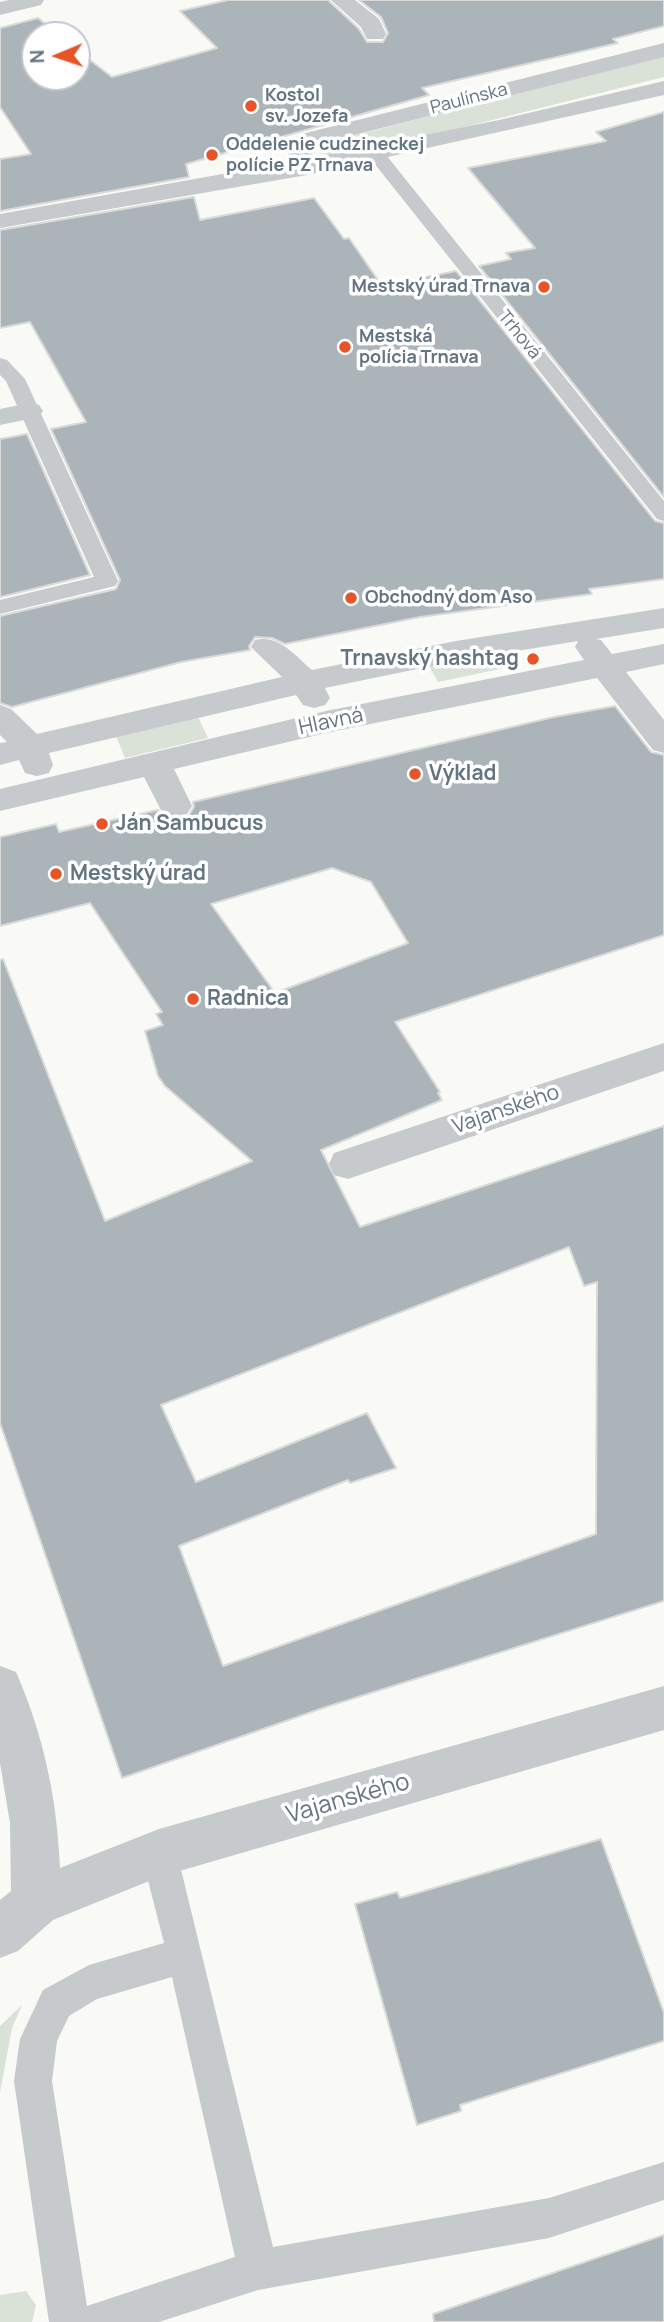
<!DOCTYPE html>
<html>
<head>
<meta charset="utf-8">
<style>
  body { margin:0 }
  #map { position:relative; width:664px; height:2322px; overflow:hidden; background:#f9f9f6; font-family:Manrope,sans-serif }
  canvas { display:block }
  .north { position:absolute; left:21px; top:21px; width:70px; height:70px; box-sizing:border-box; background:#fff; border:2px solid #c1c7cd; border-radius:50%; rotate:268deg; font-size:19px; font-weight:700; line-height:28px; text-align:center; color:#637482 }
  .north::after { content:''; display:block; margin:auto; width:24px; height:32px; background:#e65428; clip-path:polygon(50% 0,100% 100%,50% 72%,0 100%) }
</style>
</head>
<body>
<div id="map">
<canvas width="664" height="2322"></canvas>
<div class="north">N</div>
</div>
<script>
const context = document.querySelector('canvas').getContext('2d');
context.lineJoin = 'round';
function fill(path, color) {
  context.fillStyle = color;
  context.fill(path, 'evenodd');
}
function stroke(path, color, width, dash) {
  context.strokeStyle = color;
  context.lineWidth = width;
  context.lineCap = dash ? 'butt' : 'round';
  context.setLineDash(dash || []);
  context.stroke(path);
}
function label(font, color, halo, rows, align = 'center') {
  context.font = font + ' Manrope,sans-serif';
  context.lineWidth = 7;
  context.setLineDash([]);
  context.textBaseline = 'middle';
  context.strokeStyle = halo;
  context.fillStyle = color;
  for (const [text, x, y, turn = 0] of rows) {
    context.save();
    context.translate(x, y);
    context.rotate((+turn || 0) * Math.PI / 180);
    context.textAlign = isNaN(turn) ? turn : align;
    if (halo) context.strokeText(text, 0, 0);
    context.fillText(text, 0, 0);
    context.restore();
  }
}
fill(new Path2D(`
  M664,56V77L385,147L326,157L317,150L336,140Z
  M511,650L519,665L438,682L429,666Z
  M198,717L208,738L125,758L116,736Z
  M22,2005L12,2028L0,2092V2026Z
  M26,2291L36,2305L32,2322H0V2295Z`), '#dae1d7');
const building = new Path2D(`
  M228,0H328L359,29L367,42H383L388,33L381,17L359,0H664V26L613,39L618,43L422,88L429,95L186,164L189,177L0,211V159L31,154L0,107V28L38,18L58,35H35V77H77V50L112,77L217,48L180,11Z
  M664,112V497L479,266L511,259L506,253L535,248L468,168L606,141L596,132Z
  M194,197L200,220L314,198L344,239L349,238L382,286L456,271L655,521L664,523V579L589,589L592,594L420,617L285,644L272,638L255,637L249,646L250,650L181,662L12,707L0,703V616L116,589L120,580L51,429L86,422L30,322L0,328V230Z
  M27,434L90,575L0,597V439Z
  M615,706L651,752L664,755V935L395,1022L440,1092L438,1093L442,1100L321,1150L360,1227L664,1126V1601L326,1707L122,1778L0,1423V960L3,959L105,1221L252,1161L165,1086L158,1076L145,1031L163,1025L156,1014L162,1012L90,903L0,926V837L56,824L59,832L158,810L162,817L176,820L189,815L194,807L193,802L554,717ZM332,868L371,882L408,943L275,993L211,904ZM569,1247L584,1286L597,1282L596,1534L223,1666L179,1546L348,1480L350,1483L396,1468L367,1413L196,1482L161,1405Z
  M601,1839L664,2013V2041L460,2105L461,2111L417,2125L355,1904L397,1892L400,1898Z
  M664,2235V2322H434L433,2314Z`);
fill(building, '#abb4b9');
stroke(building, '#dadad8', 2);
fill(new Path2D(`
  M376,149L382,150L664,501V521L657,519L370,158L367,154Z
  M0,358L7,360L25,379L118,581L115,586L0,614V600L94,577L6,381L0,375Z
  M159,1835L172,1840L177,1853L273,2247L549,2198L664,2162V2200L549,2238L258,2290L159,2322H49L14,2081L20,2039L43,1990L89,1965L164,1943L141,1853L146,1840ZM172,1977L235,2257L87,2306L52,2081L57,2041L69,2016L97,1999Z`), '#c6cacd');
fill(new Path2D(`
  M9,0H44L41,5L0,15V2Z
  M331,0H355L379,19L386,34L383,39H367L361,27Z
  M664,43V57L314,145L311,158L499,120L664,81V95L307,175L0,228V214L289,162L288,148L298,135Z
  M29,403L39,405L43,411L39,417L0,425V409Z
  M664,608V628L596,639L601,640L612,654L664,644V664L626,672L664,720V753L653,750L597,678L326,733L174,769L192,806L187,814L175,817L163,814L144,777L0,811V789L326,711L584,660L575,647L578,641L456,661L325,688L330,698L325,705L314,708L303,705L296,695L49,753L53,765L49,773L37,776L25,773L19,760L0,765V743L7,742L0,735V705L11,709L37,734L282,677L251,647L255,640C279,634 295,656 312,670L456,641Z
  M664,1043V1071L348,1179L334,1175L329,1164L334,1153Z
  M0,1666L16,1672C44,1736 57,1799 60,1868L159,1829L664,1686V1730L159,1877L53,1920L18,1951L0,1958V1900L11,1891L10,1823L0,1763Z`), '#c6cacd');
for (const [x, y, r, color] of [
  [251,106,7,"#e65428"],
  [212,155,7,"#e65428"],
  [544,287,7,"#e65428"],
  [345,347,7,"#e65428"],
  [351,598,7,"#e65428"],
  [533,659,7,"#e65428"],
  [415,774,7,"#e65428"],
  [102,824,7,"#e65428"],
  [56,874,7,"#e65428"],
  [193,999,7,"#e65428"]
]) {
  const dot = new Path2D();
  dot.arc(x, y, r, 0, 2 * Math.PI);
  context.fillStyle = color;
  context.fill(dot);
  stroke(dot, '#fff', 2.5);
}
label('bold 18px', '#637482', '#fff', [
  ["Kostol",265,96],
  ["sv. Jozefa",265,117],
  ["Oddelenie cudzineckej",226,145],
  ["polície PZ Trnava",226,166],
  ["Mestský úrad Trnava",530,287,"right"],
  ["Mestská",359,337],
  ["polícia Trnava",359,358],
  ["Obchodný dom Aso",365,598]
], 'left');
label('18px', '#637482', '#fff', [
  ["Paulínska",469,99,-14],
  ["Trhová",519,335,51]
]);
label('bold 21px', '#637482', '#fff', [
  ["Trnavský hashtag",519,659,"right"],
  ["Výklad",429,774],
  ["Ján Sambucus",116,824],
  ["Mestský úrad",70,874],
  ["Radnica",207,999]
], 'left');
label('21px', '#637482', '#fff', [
  ["Hlavná",331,722,-12],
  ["Vajanského",506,1110,-19]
]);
label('24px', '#637482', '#fff', [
  ["Vajanského",348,1799,-16]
]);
</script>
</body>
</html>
